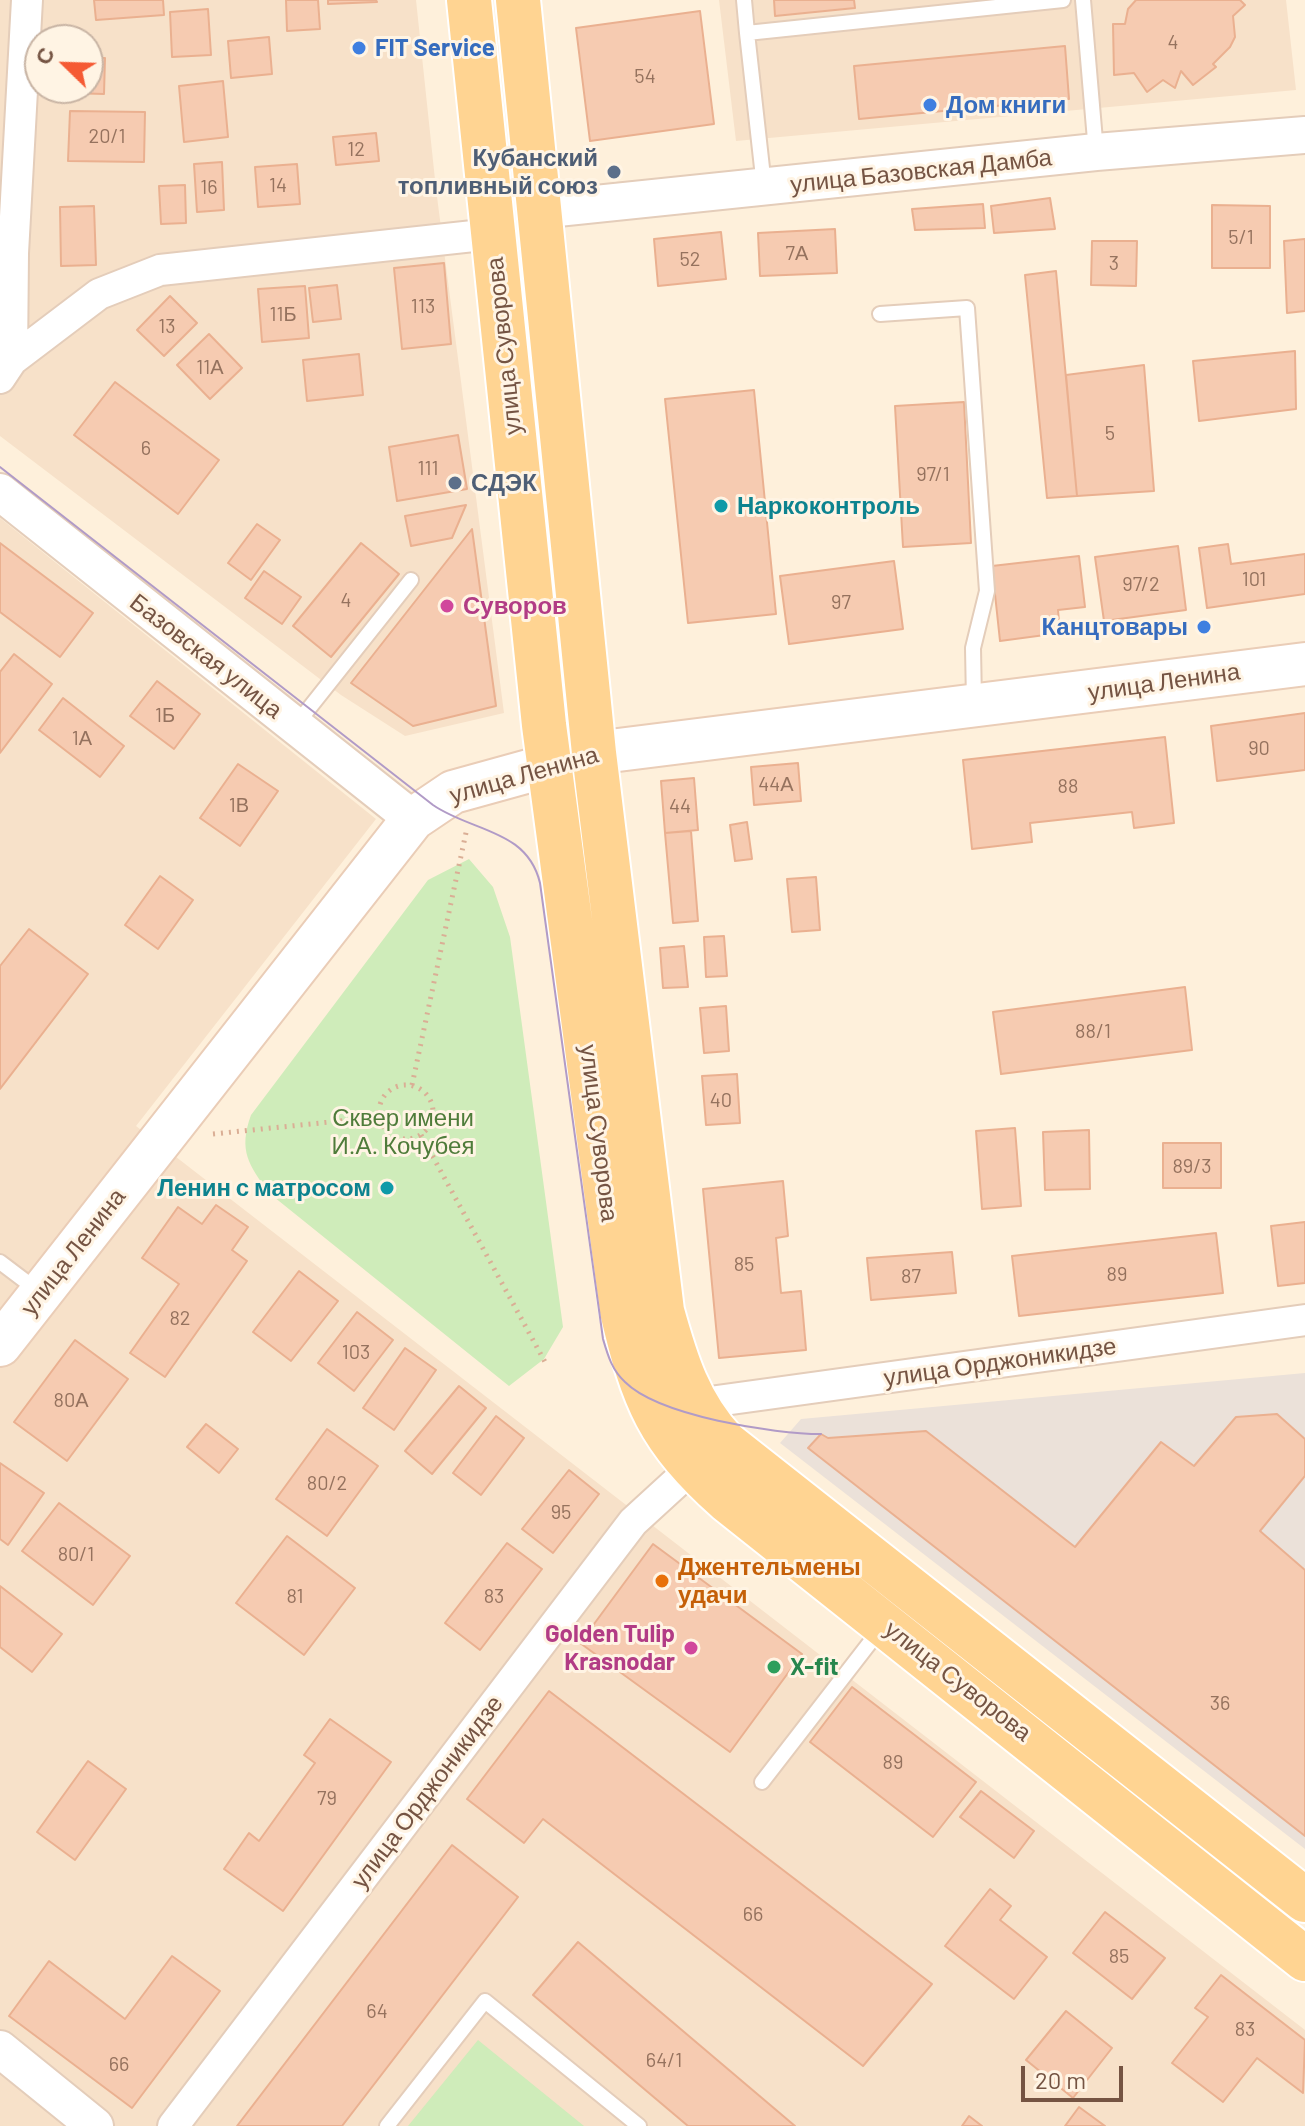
<!DOCTYPE html>
<html>
<head>
<meta charset="utf-8">
<style>
  body { margin:0 }
  #map { position:relative; width:1305px; height:2126px; overflow:hidden; background:#fef0db; font-family:Barlow,sans-serif }
  canvas { display:block }
  .north { position:absolute; left:24px; top:24px; width:80px; height:80px; box-sizing:border-box; background:#fff4e4; border:2px solid #c8b4a4; border-radius:50%; rotate:293deg; font-size:22px; font-weight:700; line-height:32px; text-align:center; color:#755443 }
  .north::after { content:''; display:block; margin:auto; width:28px; height:36px; background:#f55a34; clip-path:polygon(50% 0,100% 100%,50% 72%,0 100%) }
  .scale { position:absolute; left:1021px; top:2066px; width:102px; height:36px; box-sizing:border-box; border:4px solid #755443; border-top:0; padding-left:10px; font-size:24px; line-height:28px; white-space:nowrap; color:#755443; -webkit-text-stroke:6px #fff4e4; paint-order:stroke }
</style>
</head>
<body>
<div id="map">
<canvas width="1305" height="2126"></canvas>
<div class="north">С</div>
<div class="scale">20 m</div>
</div>
<script>
const context = document.querySelector('canvas').getContext('2d');
context.lineJoin = 'round';
function fill(path, color) {
  context.fillStyle = color;
  context.fill(path, 'evenodd');
}
function stroke(path, color, width, dash) {
  context.strokeStyle = color;
  context.lineWidth = width;
  context.lineCap = dash ? 'butt' : 'round';
  context.setLineDash(dash || []);
  context.stroke(path);
}
function label(font, color, halo, rows, align = 'center') {
  context.font = font + ' Barlow,sans-serif';
  context.lineWidth = 6;
  context.setLineDash([]);
  context.textBaseline = 'middle';
  context.strokeStyle = halo;
  context.fillStyle = color;
  for (const [text, x, y, turn = 0] of rows) {
    context.save();
    context.translate(x, y);
    context.rotate((+turn || 0) * Math.PI / 180);
    context.textAlign = isNaN(turn) ? turn : align;
    if (halo) context.strokeText(text, 0, 0);
    context.fillText(text, 0, 0);
    context.restore();
  }
}
fill(new Path2D(`
  M0,0H416L436,189L504,713L405,736L341,695L0,436ZM40,40H88V88H40Z
  M719,0H1286L1296,90L736,141Z
  M0,518L376,819L136,1126L1305,2030V2126H0Z`), '#f7e1c9');
fill(new Path2D(`
  M1305,1373V1849L780,1443L801,1419Z`), '#ebe1d9');
fill(new Path2D(`
  M469,859L493,887L510,937L563,1327L544,1359L509,1386L269,1193C249,1165 238,1151 251,1115L428,880Z
  M478,2040L584,2126H408Z`), '#cfecba');
const building = new Path2D(`
  M94,0H163L164,15L96,20Z
  M286,0H318L320,29L287,31Z
  M328,0H376L377,2L328,4Z
  M774,0H854L855,8L775,16Z
  M1136,0H1240L1245,5L1233,16L1235,37L1230,47L1213,64L1216,67L1193,85L1181,71L1175,88L1163,80L1147,92L1134,73L1114,75L1113,24H1125L1128,9Z
  M208,9L211,55L172,57L170,12Z
  M700,11L714,124L590,141L576,28Z
  M269,37L272,74L231,78L228,41Z
  M1065,46L1069,99L859,119L854,66Z
  M88,58H105L104,94L70,93V88H88Z
  M223,81L228,137L184,142L179,86Z
  M70,111L145,112L144,162L68,161Z
  M376,133L379,161L336,165L333,137Z
  M222,162L224,210L197,212L194,164Z
  M297,164L300,204L258,207L255,167Z
  M185,185L186,223L161,224L159,186Z
  M1050,198L1055,229L994,233L991,206Z
  M983,204L985,228L915,230L912,209Z
  M1212,205L1270,206V268H1212Z
  M94,206L96,265L61,266L60,207Z
  M835,229L837,273L760,276L758,233Z
  M721,232L726,279L658,286L654,239Z
  M1305,239V311L1287,313L1284,241Z
  M1092,241H1137L1136,286L1091,285Z
  M444,263L451,344L402,349L394,268Z
  M1056,271L1077,496L1047,498L1025,275Z
  M337,285L341,319L313,322L309,288Z
  M305,286L309,338L262,342L258,289Z
  M170,296L197,323L164,356L137,330Z
  M209,334L242,368L210,399L177,365Z
  M1295,351L1296,409L1199,421L1193,361Z
  M359,354L363,395L307,401L303,360Z
  M1144,365L1154,491L1077,496L1066,375Z
  M115,382L219,460L178,514L74,435Z
  M754,390L776,614L688,623L665,399Z
  M964,402L971,543L903,547L895,406Z
  M458,435L467,489L397,501L389,447Z
  M466,505L452,538L411,546L405,516Z
  M257,524L280,540L251,580L228,563Z
  M472,529L496,706L413,726L351,683Z
  M0,543L93,613L60,657L0,612Z
  M361,543L399,574L331,657L293,626Z
  M1228,544L1231,564L1305,554V594L1207,608L1199,548Z
  M1178,546L1186,610L1104,621L1095,557Z
  M1079,556L1085,607L1058,610L1060,633L1000,641L992,566Z
  M894,561L903,629L789,644L780,576Z
  M264,571L301,597L282,624L245,598Z
  M14,654L52,684L0,753V672Z
  M157,681L200,714L174,749L130,716Z
  M63,698L124,746L100,777L39,730Z
  M1305,713V770L1217,781L1211,726Z
  M1165,737L1174,823L1134,828L1132,812L1030,823L1032,842L972,849L963,760Z
  M798,763L801,801L754,805L751,767Z
  M238,764L278,791L240,846L200,818Z
  M694,778L698,830L665,833L661,781Z
  M747,822L752,859L735,861L730,825Z
  M691,831L698,921L673,923L665,833Z
  M160,876L193,900L158,949L125,925Z
  M816,877L820,930L792,932L787,879Z
  M29,929L88,974L0,1089V966Z
  M724,936L727,976L706,977L704,937Z
  M684,946L688,987L663,988L660,948Z
  M1185,987L1192,1050L1001,1074L993,1012Z
  M726,1006L729,1051L704,1053L700,1008Z
  M737,1074L740,1123L706,1125L702,1076Z
  M1015,1128L1021,1206L982,1209L976,1131Z
  M1089,1130L1090,1189L1045,1190L1043,1132Z
  M1163,1143H1221V1188H1163Z
  M783,1181L788,1236L776,1238L781,1293L801,1291L806,1350L719,1358L703,1189Z
  M216,1205L248,1227L232,1250L247,1261L165,1377L130,1353L179,1284L142,1258L178,1207L202,1224Z
  M1305,1222V1283L1278,1286L1271,1226Z
  M1216,1233L1223,1293L1019,1316L1012,1256Z
  M952,1252L956,1293L871,1300L867,1258Z
  M299,1271L338,1301L291,1361L253,1332Z
  M357,1312L393,1340L354,1391L318,1363Z
  M75,1340L128,1379L67,1461L14,1422Z
  M405,1348L436,1370L394,1430L363,1408Z
  M459,1386L486,1408L432,1474L405,1451Z
  M1277,1414L1305,1439V1476L1260,1531L1305,1570V1836L808,1448L821,1434L828,1438L926,1431L1075,1547L1161,1442L1194,1466L1236,1417Z
  M496,1416L524,1438L481,1495L453,1473Z
  M206,1424L238,1449L219,1473L187,1447Z
  M327,1429L378,1466L327,1536L276,1499Z
  M0,1463L44,1493L8,1545L0,1539Z
  M569,1470L599,1494L553,1553L522,1529Z
  M59,1503L130,1556L93,1605L22,1551Z
  M287,1536L355,1588L304,1655L236,1603Z
  M507,1543L542,1569L480,1650L445,1623Z
  M653,1544L802,1654L730,1752L580,1643Z
  M0,1586L62,1634L32,1672L0,1647Z
  M852,1687L976,1782L933,1837L810,1742Z
  M549,1691L932,1984L863,2066L543,1819L524,1843L467,1799Z
  M330,1719L391,1762L283,1911L224,1869L249,1833L259,1841L315,1763L304,1755Z
  M88,1761L126,1789L75,1860L37,1832Z
  M981,1791L1034,1831L1014,1858L960,1817Z
  M452,1845L518,1897L342,2126H237Z
  M990,1889L1011,1906L1000,1920L1047,1957L1014,1999L945,1946Z
  M1105,1912L1165,1958L1132,1999L1073,1953Z
  M578,1942L795,2126H688L533,1995Z
  M172,1956L220,1991L132,2108L9,2016L49,1961L125,2019Z
  M1221,1975L1305,2040L1303,2093L1257,2058L1223,2102L1172,2063L1208,2017L1195,2008Z
  M1066,2011L1112,2048L1073,2098L1026,2060Z
  M1079,2107L1105,2126H1065Z
  M969,2116L982,2126H962Z`);
fill(building, '#f6cbb1');
stroke(building, '#eab090', 2);
const service = new Path2D(`
  M744,0L747,33
  M1083,0L1096,152
  M764,186L747,33L1063,0
  M880,314L967,308L987,591L973,648L974,702
  M295,726L411,580
  M0,1262L37,1290
  M762,1782L882,1627
  M387,2126L485,2001L639,2126`);
const minor = new Path2D(`
  M12,360L13,253L27,0
  M0,378L12,360L99,294L160,270L492,234
  M695,1404L1305,1320
  M173,2126L633,1522L692,1468`);
const tertiary = new Path2D(`
  M538,210L1096,152L1305,135
  M0,492L413,819
  M0,2049L95,2126`);
const secondary = new Path2D(`
  M0,1345L413,819L453,792L594,753L1305,664`);
const primary = new Path2D(`
  M469,0L544,725L622,1311C643,1400 658,1438 727,1500L1305,1959
  M518,0L594,753L662,1311C676,1362 689,1404 725,1443L1305,1900`);
stroke(service, '#e4cdba', 18);
stroke(minor, '#e4cdba', 34);
stroke(tertiary, '#e4cdba', 40);
stroke(secondary, '#eacdb7', 46);
stroke(primary, '#fff', 48);
stroke(new Path2D(`
  M379 1112a27 27 0 1 1 54 0a27 27 0 1 1-54 0Z
  M412,1085L467,828
  M213,1134L379,1117
  M421,1135L545,1362`), '#daae95', 5, [2, 6]);
stroke(service, '#fff', 14);
stroke(minor, '#fff', 30);
stroke(tertiary, '#fff', 36);
stroke(secondary, '#fff', 42);
stroke(primary, '#ffd492', 44);
stroke(new Path2D(`
  M0,467L433,805C472,832 527,829 540,883L603,1339C608,1356 612,1370 625,1382C659,1416 774,1434 821,1434`), '#b19bc7', 2);
for (const [x, y, r, color] of [
  [359,48,8,"#3f7fe0"],
  [930,105,8,"#3f7fe0"],
  [614,172,8,"#5c6f8a"],
  [455,483,8,"#5c6f8a"],
  [721,506,8,"#0f9aa8"],
  [447,606,8,"#d1479c"],
  [1204,627,8,"#3f7fe0"],
  [387,1188,8,"#0f9aa8"],
  [662,1581,8,"#e8710a"],
  [691,1648,8,"#d1479c"],
  [774,1667,8,"#2e9e5b"]
]) {
  const dot = new Path2D();
  dot.arc(x, y, r, 0, 2 * Math.PI);
  context.fillStyle = color;
  context.fill(dot);
  stroke(dot, '#fff4e4', 3);
}
label('20px', '#95725e', null, [
  ["4",1173,42],
  ["54",645,76],
  ["20/1",107,136],
  ["12",356,149],
  ["14",278,185],
  ["16",209,187],
  ["5/1",1241,237],
  ["7А",797,253],
  ["52",690,259],
  ["3",1114,263],
  ["113",423,306],
  ["11Б",283,314],
  ["13",167,326],
  ["11А",210,367],
  ["5",1110,433],
  ["6",146,448],
  ["111",428,468],
  ["97/1",933,474],
  ["101",1254,579],
  ["97/2",1141,584],
  ["4",346,600],
  ["97",841,602],
  ["1Б",165,715],
  ["1А",82,738],
  ["90",1259,748],
  ["44А",776,784],
  ["88",1068,786],
  ["1В",239,805],
  ["44",680,806],
  ["88/1",1093,1031],
  ["40",721,1100],
  ["89/3",1192,1166],
  ["85",744,1264],
  ["89",1117,1274],
  ["87",911,1276],
  ["82",180,1318],
  ["103",356,1352],
  ["80А",71,1400],
  ["80/2",327,1483],
  ["95",561,1512],
  ["80/1",76,1554],
  ["81",295,1596],
  ["83",494,1596],
  ["36",1220,1703],
  ["89",893,1762],
  ["79",327,1798],
  ["66",753,1914],
  ["85",1119,1956],
  ["64",377,2011],
  ["83",1245,2029],
  ["64/1",664,2060],
  ["66",119,2064]
]);
label('bold 24px', '#366cbe', '#fff4e4', [
  ["FIT Service",375,48],
  ["Дом книги",946,105],
  ["Канцтовары",1188,627,"right"]
], 'left');
label('bold 24px', '#4e5e75', '#fff4e4', [
  ["Кубанский",598,158],
  ["топливный союз",598,186],
  ["СДЭК",471,483,"left"]
], 'right');
label('24px', '#755443', '#fff4e4', [
  ["улица Базовская Дамба",921,171,-6],
  ["улица Суворова",504,346,-96],
  ["Базовская улица",206,656,38],
  ["улица Ленина",1164,682,-8],
  ["улица Ленина",524,775,-16],
  ["улица Суворова",599,1133,83],
  ["улица Ленина",73,1252,-52],
  ["улица Орджоникидзе",1000,1362,-8],
  ["улица Суворова",958,1681,38],
  ["улица Орджоникидзе",427,1792,-53]
]);
label('bold 24px', '#0d838f', '#fff4e4', [
  ["Наркоконтроль",737,506],
  ["Ленин с матросом",371,1188,"right"]
], 'left');
label('bold 24px', '#b23c85', '#fff4e4', [
  ["Суворов",463,606],
  ["Golden Tulip",675,1634,"right"],
  ["Krasnodar",675,1662,"right"]
], 'left');
label('24px', '#4f7c3a', '#fff4e4', [
  ["Сквер имени",403,1118],
  ["И.А. Кочубея",403,1146]
]);
label('bold 24px', '#c56008', '#fff4e4', [
  ["Джентельмены",678,1567],
  ["удачи",678,1595]
], 'left');
label('bold 24px', '#27864d', '#fff4e4', [
  ["X-fit",790,1667]
], 'left');
</script>
</body>
</html>
